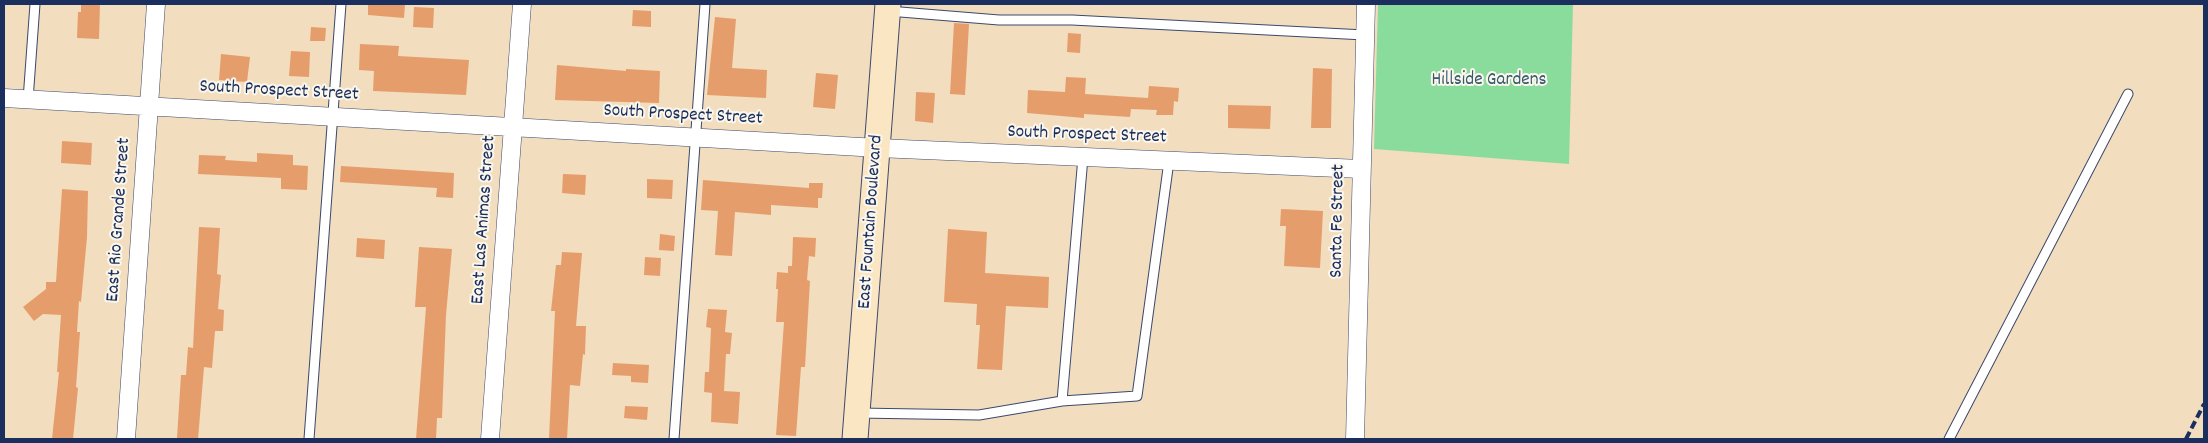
<!DOCTYPE html>
<html>
<head>
<meta charset="utf-8">
<style>
  body { margin:0 }
  #map { position:relative; width:2208px; height:443px; overflow:hidden; background:#f2ddbe; font-family:Dekko,sans-serif }
  canvas { display:block }
  .frame { position:absolute; inset:0; border:5px solid #1b2f5e; pointer-events:none }
</style>
</head>
<body>
<div id="map">
<canvas width="2208" height="443"></canvas>
<div class="frame"></div>
</div>
<script>
const context = document.querySelector('canvas').getContext('2d');
context.lineJoin = 'round';
function fill(path, color) {
  context.fillStyle = color;
  context.fill(path, 'evenodd');
}
function stroke(path, color, width, dash) {
  context.strokeStyle = color;
  context.lineWidth = width;
  context.lineCap = dash ? 'butt' : 'round';
  context.setLineDash(dash || []);
  context.stroke(path);
}
function label(font, color, halo, rows, align = 'center') {
  context.font = font + ' Dekko,sans-serif';
  context.lineWidth = 4;
  context.setLineDash([]);
  context.textBaseline = 'middle';
  context.strokeStyle = halo;
  context.fillStyle = color;
  for (const [text, x, y, turn = 0] of rows) {
    context.save();
    context.translate(x, y);
    context.rotate((+turn || 0) * Math.PI / 180);
    context.textAlign = isNaN(turn) ? turn : align;
    if (halo) context.strokeText(text, 0, 0);
    context.fillText(text, 0, 0);
    context.restore();
  }
}
fill(new Path2D(`
  M1378,4H1573L1569,164L1374,149Z`), '#8adc9d');
fill(new Path2D(`
  M81,4H100L99,39L77,38L78,12H81Z
  M368,4H405L404,18L368,15Z
  M414,7L434,8L433,28L413,27Z
  M633,10L651,11V27L632,26Z
  M715,17L736,19L732,68L767,70L766,98L707,95Z
  M954,23L969,24L965,95L950,94Z
  M311,27L326,28L325,41H310Z
  M1068,33L1081,34L1080,53L1067,52Z
  M360,44L399,46L398,56L469,60L466,95L373,91L374,71L359,70Z
  M291,51L310,52L309,77L289,76Z
  M221,54L250,57L247,82L219,80Z
  M557,65L626,71V69L660,71L659,103L555,100Z
  M1313,68L1332,69L1331,128H1311Z
  M816,73L838,75L835,109L813,107Z
  M1066,77L1086,78L1085,94L1148,98L1149,86L1179,88L1178,102L1174,101L1173,115H1156L1157,110L1131,109L1130,117L1084,114V118L1027,113L1028,90L1065,92Z
  M916,92L935,93L933,123L915,121Z
  M1228,105L1271,106L1270,129L1228,128Z
  M62,141L92,143L91,165L61,163Z
  M257,153L293,155V165L308,166L307,190L281,189V178L198,174L199,155L226,156L225,160L257,162Z
  M341,166L454,173L453,198L436,197L437,188L340,182Z
  M563,174L586,175L585,195L562,193Z
  M647,179L673,180L672,199L647,198Z
  M703,180L809,188V183H823L822,198H818V208L771,205V215L735,212L732,256L715,255L718,211L701,210Z
  M62,189L88,191L87,237L81,302L79,301L77,332H80L76,387L78,388L73,439H52L59,372H57L61,315L43,314L34,321L23,307L46,289V282H56Z
  M1281,209L1323,211L1320,268L1284,266L1286,226H1280Z
  M199,227L220,228L217,274L221,275L218,309L224,310L223,331H215L212,368L204,367L198,439L177,438L181,375H186L188,347L193,348Z
  M948,229L987,232L985,273L1049,277L1048,308L1006,306L1002,370L977,369L980,325H976L977,304L944,302Z
  M660,234L675,236L674,251L659,250Z
  M793,237L816,238L815,257L809,256L807,280L810,281L805,367H801L796,436L776,435L784,322H776L778,289H776L777,272L788,273V266H792Z
  M357,238L385,240L384,259L356,257Z
  M419,247L452,249L446,315L442,418H437L436,439H416L426,307H415Z
  M562,252L582,253L576,326H586L585,355L583,354L580,386L570,385L567,439H549L555,311H551L556,265H561Z
  M645,257L661,258L660,276L644,275Z
  M708,309L727,310L725,332L732,333L730,354H726L724,391L740,392L738,424L711,422L712,393L704,392L705,372H709L711,328L706,327Z
  M613,363L649,365L648,383L631,382V376L612,375Z
  M625,406L648,407L647,420L624,418Z`), '#e69d6c');
const lane = new Path2D(`
  M888,11L999,20H1072L1365,35
  M28,100L35,4
  M1062,401L1083,157
  M858,413L979,415L1062,401L1137,396L1169,161
  M309,439L341,4
  M674,439L705,4
  M1949,439L2128,94`);
const street = new Path2D(`
  M4,98L878,148L1361,169
  M126,439L156,4
  M490,439L522,4
  M1355,439L1366,4`);
const secondary = new Path2D(`
  M855,439L888,4`);
stroke(lane, '#3b496c', 11);
stroke(street, '#3b496c', 19);
stroke(secondary, '#3b496c', 27);
stroke(lane, '#fff', 9);
stroke(street, '#fff', 18);
stroke(secondary, '#fbe6c4', 25);
stroke(new Path2D(`
  M2186,439L2204,404`), '#1b2f5e', 4, [8, 4]);
label('19px', '#375a6e', '#fbf7ec', [
  ["Hillside Gardens",1489,81]
]);
label('19px', '#1b2f5e', '#fbf7ec', [
  ["South Prospect Street",279,92,3],
  ["South Prospect Street",683,116,3],
  ["South Prospect Street",1087,136,2],
  ["East Rio Grande Street",120,220,-86],
  ["East Las Animas Street",485,220,-86],
  ["Santa Fe Street",1339,221,-89],
  ["East Fountain Boulevard",872,222,-86]
]);
</script>
</body>
</html>
